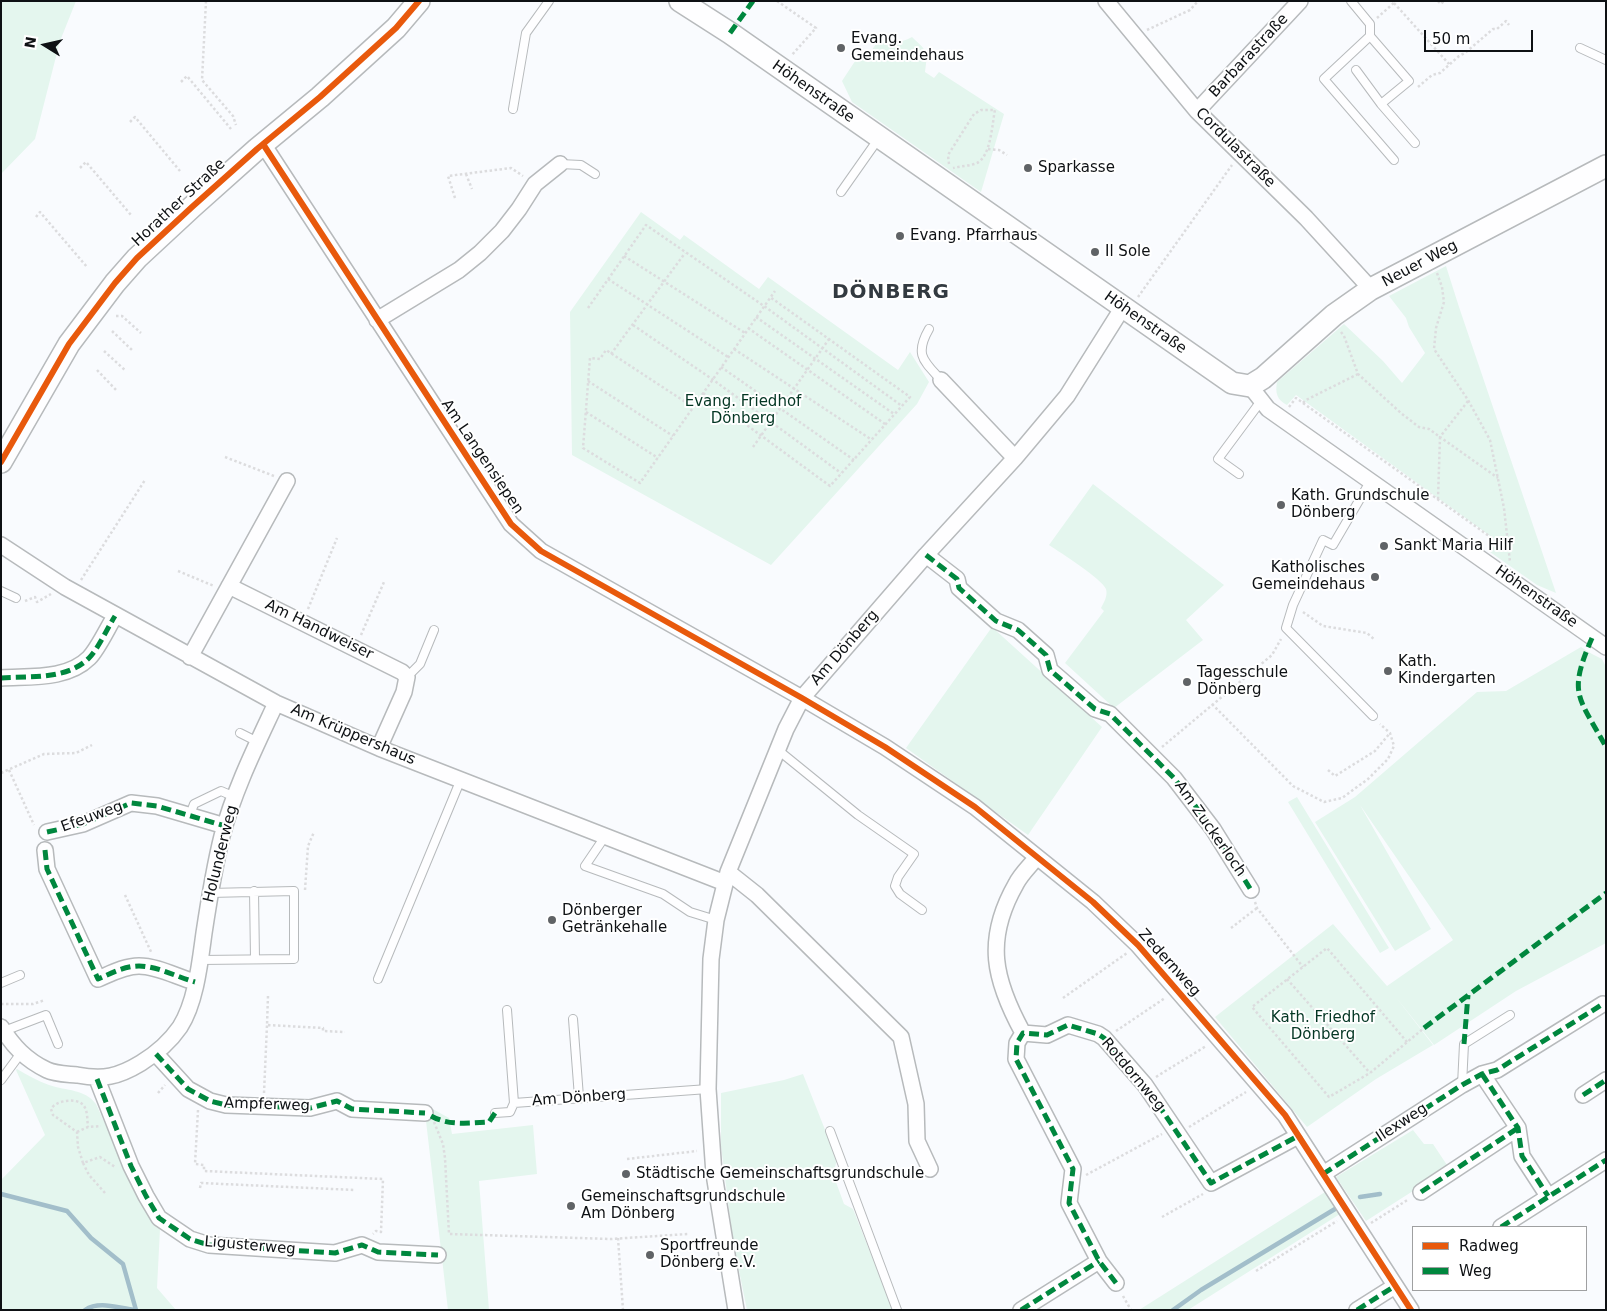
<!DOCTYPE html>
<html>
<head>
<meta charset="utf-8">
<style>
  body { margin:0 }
  #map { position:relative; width:1607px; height:1311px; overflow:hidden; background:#f9fbfe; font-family:"DejaVu Sans",sans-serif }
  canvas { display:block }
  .frame { position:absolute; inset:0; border:2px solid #0e1114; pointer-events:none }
  .legend { position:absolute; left:1412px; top:1226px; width:175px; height:65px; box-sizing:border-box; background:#fff; border:1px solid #9fa0a1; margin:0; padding:6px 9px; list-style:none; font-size:15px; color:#0e1114 }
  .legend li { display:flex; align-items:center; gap:10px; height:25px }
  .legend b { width:25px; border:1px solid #9fa0a1 }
  .north { position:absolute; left:20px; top:20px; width:50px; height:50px; -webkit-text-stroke:4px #fff; paint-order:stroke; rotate:280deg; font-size:14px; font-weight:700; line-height:20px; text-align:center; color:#0e1114 }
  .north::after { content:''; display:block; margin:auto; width:18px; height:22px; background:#0e1114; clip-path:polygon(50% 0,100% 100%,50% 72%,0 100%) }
  .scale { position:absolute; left:1424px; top:30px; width:109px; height:22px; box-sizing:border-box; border:2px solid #0e1114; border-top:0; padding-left:6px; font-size:15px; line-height:18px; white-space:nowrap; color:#0e1114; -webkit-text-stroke:4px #fff; paint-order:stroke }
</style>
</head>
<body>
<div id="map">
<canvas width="1607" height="1311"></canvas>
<div class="frame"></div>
<ul class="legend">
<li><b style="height:6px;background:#e8590c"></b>Radweg</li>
<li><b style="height:6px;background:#00873e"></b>Weg</li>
</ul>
<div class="north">N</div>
<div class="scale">50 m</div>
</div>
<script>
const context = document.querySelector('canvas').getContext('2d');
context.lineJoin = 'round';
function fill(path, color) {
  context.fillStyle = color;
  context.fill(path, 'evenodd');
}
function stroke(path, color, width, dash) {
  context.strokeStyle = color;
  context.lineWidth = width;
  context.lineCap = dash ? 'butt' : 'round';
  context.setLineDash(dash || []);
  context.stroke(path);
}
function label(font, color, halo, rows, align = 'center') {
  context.font = font + ' "DejaVu Sans",sans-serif';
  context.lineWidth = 4;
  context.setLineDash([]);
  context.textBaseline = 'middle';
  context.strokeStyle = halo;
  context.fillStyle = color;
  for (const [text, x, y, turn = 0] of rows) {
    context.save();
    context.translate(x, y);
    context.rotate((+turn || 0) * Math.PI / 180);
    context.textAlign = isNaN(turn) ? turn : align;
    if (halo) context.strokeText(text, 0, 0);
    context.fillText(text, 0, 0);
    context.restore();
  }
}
fill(new Path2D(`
  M1,1H76L60,41L35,139L1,174Z
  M912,37C928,52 928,51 925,72L934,78L939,72L1004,114L981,192L852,102L842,81L861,52L867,57L876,44C889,41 900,44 912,37Z
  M641,212L680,240L684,235L759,289L768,277L898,370L910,352L929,382L917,404L771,565L572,455L570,312Z
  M1446,266L1459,307L1556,593L1537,585L1490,552L1497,541L1296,395L1287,405C1277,400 1275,393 1277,382L1344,324L1383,361L1402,383L1425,353L1409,327L1406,318L1389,296Z
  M1093,484L1224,585L1186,620L1203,640L1114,708L1065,663L1104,611L1101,608C1104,602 1108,596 1106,589C1102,579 1061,553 1049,545Z
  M992,627L1102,727L1028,835L906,748Z
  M1581,647L1592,654L1602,659L1606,667V943L1516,991L1434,1045L1395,996L1433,1045L1376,1079L1307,1127L1215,1017L1333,924L1387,986L1453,940L1360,805L1431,929L1395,951L1315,822L1355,797L1477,692L1506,691Z
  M1297,797L1389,948L1380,953L1288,802Z
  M17,1069C27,1075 38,1081 49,1085C67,1091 85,1089 96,1104L141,1202L154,1223L160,1229L157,1288L176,1310H1V1180L45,1135L16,1070Z
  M803,1074L837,1160L833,1174L844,1204L853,1209L891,1305L892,1310H747L733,1241L721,1146V1093L784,1080Z
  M429,1107L449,1118L452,1134L533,1125L537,1174L479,1181L489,1310H448L426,1121Z
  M1413,1130L1424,1144H1433L1449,1168L1366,1221L1336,1177Z
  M1325,1192L1340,1214L1188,1310H1139Z`), '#e4f6ee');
stroke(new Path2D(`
  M1,1194L67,1211L91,1238L123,1264L136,1310
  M1360,1197L1380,1194
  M85,1310C100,1300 120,1309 136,1310
  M1173,1310L1201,1290L1335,1209`), '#a2beca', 4.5);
const lane = new Path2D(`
  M1351,1L1370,24V36L1409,81L1381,104
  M1370,36L1324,79L1394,160
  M1580,48L1606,60
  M1356,70L1381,104L1415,143
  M513,109L526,33L549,1
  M560,164L581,165L595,174
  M841,192L879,138
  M929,329C914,355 924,361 941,380
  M1239,474L1218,459L1261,401
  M1371,480L1333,545L1323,540L1293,605L1286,628L1373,716
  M1,591L16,598
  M407,677L420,664L434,630
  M240,733L258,742
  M778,750L858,815L914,854L898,877L895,886L900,894L922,910
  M190,815L194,804L221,791L235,797
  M606,835L585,866L663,894L690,912L716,920
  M254,891L255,959
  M200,960L294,959V891L210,893
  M378,979L461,779
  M1,983L20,975
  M507,1010L514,1103L708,1089
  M573,1019L579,1097
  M4,1031L46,1015L58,1044
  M1,1080L21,1053
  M1462,1085L1464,1044L1510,1015
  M495,1113L510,1112L514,1103
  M830,1131L897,1310`);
const street = new Path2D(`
  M1106,1L1197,111L1306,218L1371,289
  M1197,111L1300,1
  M263,144L511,524L541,551L802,698L885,747L975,807L1093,902L1138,945L1285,1115L1411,1310
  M377,320L459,270L480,253L502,231L519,209L535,184L560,164
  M941,380L1015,458
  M1250,386L1268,409L1606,647
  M1,545L65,587L276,703L379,748L725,883
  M926,555L957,579L959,588L996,621L1018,630L1046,655L1050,670L1095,709L1110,714L1174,778L1213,829L1251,890
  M229,586L402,672L407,677L404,692L379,748
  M190,657L287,481
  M1,678C30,676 67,680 89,658C98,649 108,627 115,616
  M47,832L83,824L131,803L157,806L225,826
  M45,850L47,869L98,979C110,974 124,966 139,966C157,966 177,977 195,982
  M728,872L757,895L901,1037L916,1104L917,1141L930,1169
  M1,1027C13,1046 26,1060 47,1070C55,1074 68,1074 77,1075C103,1080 118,1077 141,1063C157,1053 169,1043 180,1027C196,1002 200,962 204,933C209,900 214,868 222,836C234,790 256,746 276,703
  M1023,1033L1047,1035L1068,1025L1098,1034L1104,1038L1145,1085L1211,1183L1298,1136
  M1023,1033L1017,1043L1016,1059L1073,1169L1069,1203L1099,1261L1116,1283
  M1023,1033C994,980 984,940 1016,884C1021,874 1030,866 1037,857
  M156,1054L188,1089L210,1101L226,1105L310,1108L337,1101L352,1109L425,1113
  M1482,1074L1518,1128L1522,1156L1548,1196
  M97,1079L131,1166L146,1196L159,1218L190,1239L209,1245L335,1253L362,1245L378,1252L438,1255
  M1583,1095L1606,1080
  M1323,1174L1462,1085L1482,1074L1497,1070L1603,1004
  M1421,1192L1518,1128
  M1501,1227L1606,1160
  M736,1310L714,1174L708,1089L711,959L716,920L728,872L786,729L802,698L926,555L1015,458L1067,396L1123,307
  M1021,1310L1099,1261
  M1357,1310L1395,1286`);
const secondary = new Path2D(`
  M680,1L730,33L1232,383L1250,386L1263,378L1334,315L1371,289L1606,166
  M1,462L69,344L115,283L137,258L192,207L257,149L320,97L396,28L419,1`);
stroke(lane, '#b7babc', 10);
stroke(street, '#b7babc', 18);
stroke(secondary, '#b7babc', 24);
stroke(new Path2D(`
  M206,1L202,80L233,116L236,125
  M777,1L816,28L791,56
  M1438,1L1441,4L1444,1
  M1394,3L1449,64
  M1377,18L1396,1
  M1147,30L1190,10L1198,1
  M181,82L187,76L231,129
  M1418,87L1432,75L1440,73L1459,56L1465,53L1493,29H1497L1506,21L1509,25
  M130,122L135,117L180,171
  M988,149L999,150L1007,155
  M949,164L948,155L974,114L981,110H995C992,124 991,156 977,163C970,166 961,166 953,168
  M80,168L86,162L131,215
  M466,174L472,189
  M455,198L448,176L511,168L523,176
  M36,217L40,212L87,267
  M624,256L745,333
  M1437,273L1442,287L1444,302L1436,328L1434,349L1468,400L1490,440L1504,508L1510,562
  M608,279L728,357
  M1138,297L1232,165
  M588,308L646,225L764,306L902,406
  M116,316H122L141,333
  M756,317L894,414
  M633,325L712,379L841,473
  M748,328L885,424
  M112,331L133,351
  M1341,332L1344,336L1358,374L1402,414L1419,427L1429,429L1440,437L1438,499
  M734,349L872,440
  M104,351L126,371
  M611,354L685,253
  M721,367L854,460
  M97,370L117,391
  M588,381L673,436
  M703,393L830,486L910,397L770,297
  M1468,401L1440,437L1498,478
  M1303,403L1306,400L1358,374
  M693,407L606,350L600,359L590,358L583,448L640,483L775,291
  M1289,407L1296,398L1303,403L1496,541L1491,549
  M586,412L658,458
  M753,447L829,339
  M225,457L274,476
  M178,571L214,586
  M81,580L145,480
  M25,601L35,597L37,602L51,594
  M308,609L337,538
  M1303,612L1323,626L1367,633L1375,640
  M361,635L384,582
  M1212,704L1293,786L1324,802L1342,798L1368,779L1388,759L1394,746L1390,733L1380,724
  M1162,747L1272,655L1281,639
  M9,770L34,825
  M1328,770L1335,776L1375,751L1390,733
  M1,773L44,754L76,753L92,745
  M305,890L308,846L314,832
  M125,895L152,954
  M1255,902L1257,908L1303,967
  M1231,928L1257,908
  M1287,979L1370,1073
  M268,996L267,1025L323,1028V1031L345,1032
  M1063,998L1127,953
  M1,1004H33L45,1000
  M1116,1031L1165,998
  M1407,1042L1327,948L1252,1007L1329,1097L1370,1073L1424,1028
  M1156,1077C1173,1066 1189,1057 1206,1046
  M158,1093L165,1085
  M264,1093L267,1025
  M198,1110L195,1164L204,1165V1171L383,1179L381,1232L376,1231L373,1234
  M434,1122L443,1144L445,1158L449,1234L611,1239L688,1234
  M1189,1127L1246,1092
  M77,1132L88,1127L101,1126
  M627,1159L697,1151
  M83,1163L78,1147L77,1132L53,1115L51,1109C56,1100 78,1097 84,1106C88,1112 87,1120 88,1127
  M1086,1175L1162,1134
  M200,1188L201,1183L355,1190
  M105,1193L89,1175L83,1163L100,1157L115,1167
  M1162,1217L1203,1194
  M1371,1223L1409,1199
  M618,1238L623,1310
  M1256,1271L1337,1221
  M1123,1296L1131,1310`), '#dcdcde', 2.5, [2.5, 2.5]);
stroke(lane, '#fefeff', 8);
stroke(street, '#fefeff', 15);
stroke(secondary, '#fefeff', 21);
stroke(new Path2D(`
  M730,33L753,1
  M926,555L957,579L959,588L996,621L1018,630L1046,655L1050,670L1095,709L1110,714L1174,778L1213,829L1251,890
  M1592,638C1567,695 1579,697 1606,747
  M1,678C30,676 67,680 89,658C98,649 108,627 115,616
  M47,832L83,824L131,803L157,806L225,826
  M45,850L47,869L98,979C110,974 124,966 139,966C157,966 177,977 195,982
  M1424,1028L1606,893
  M1464,1044L1468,995
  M156,1054L188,1089L210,1101L226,1105L310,1108L337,1101L352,1109L425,1113
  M1482,1074L1518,1128L1522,1156L1548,1196
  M97,1079L131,1166L146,1196L159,1218L190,1239L209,1245L335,1253L362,1245L378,1252L438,1255
  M1583,1095L1606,1080
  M431,1116C449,1126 469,1123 489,1122L495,1113
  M1323,1174L1462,1085L1482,1074L1497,1070L1603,1004
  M1421,1192L1518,1128
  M1501,1227L1606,1160
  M1116,1283L1099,1261L1069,1203L1073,1169L1016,1059L1017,1043L1023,1033L1047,1035L1068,1025L1098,1034L1104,1038L1145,1085L1211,1183L1298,1136L1301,1139
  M1021,1310L1099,1261
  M1357,1310L1395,1286`), '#00873e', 5, [10, 5]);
stroke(new Path2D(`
  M263,144L511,524L541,551L802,698L885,747L975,807L1093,902L1138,945L1285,1115L1411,1310
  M1,462L69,344L115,283L137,258L192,207L257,149L320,97L396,28L419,1`), '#e8590c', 6);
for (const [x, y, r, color] of [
  [841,48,5,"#606366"],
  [1028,168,5,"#606366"],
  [900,236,5,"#606366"],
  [1095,252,5,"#606366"],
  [1281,505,5,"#606366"],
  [1384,546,5,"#606366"],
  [1375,577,5,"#606366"],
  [1388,671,5,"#606366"],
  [1187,682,5,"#606366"],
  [552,920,5,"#606366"],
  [626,1174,5,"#606366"],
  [571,1206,5,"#606366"],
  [650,1255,5,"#606366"]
]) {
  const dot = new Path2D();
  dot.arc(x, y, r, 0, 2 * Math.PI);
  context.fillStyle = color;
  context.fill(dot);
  stroke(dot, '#fff', 2);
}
label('15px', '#0e1114', '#fff', [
  ["Evang.",851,39],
  ["Gemeindehaus",851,56],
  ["Sparkasse",1038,168],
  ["Evang. Pfarrhaus",910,236],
  ["Il Sole",1105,252],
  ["Kath. Grundschule",1291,496],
  ["Dönberg",1291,513],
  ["Sankt Maria Hilf",1394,546],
  ["Katholisches",1365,568,"right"],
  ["Gemeindehaus",1365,585,"right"],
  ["Kath.",1398,662],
  ["Kindergarten",1398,679],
  ["Tagesschule",1197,673],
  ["Dönberg",1197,690],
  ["Dönberger",562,911],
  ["Getränkehalle",562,928],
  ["Städtische Gemeinschaftsgrundschule",636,1174],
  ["Gemeinschaftsgrundschule",581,1197],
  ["Am Dönberg",581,1214],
  ["Sportfreunde",660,1246],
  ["Dönberg e.V.",660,1263]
], 'left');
label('15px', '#0e1114', '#fff', [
  ["Barbarastraße",1249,56,-47],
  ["Höhenstraße",813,92,35],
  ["Cordulastraße",1235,148,45],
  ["Horather Straße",179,203,-43],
  ["Neuer Weg",1420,264,-28],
  ["Höhenstraße",1145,323,35],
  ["Am Langensiepen",482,457,56],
  ["Höhenstraße",1536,597,35],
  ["Am Handweiser",319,630,26],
  ["Am Dönberg",845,648,-49],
  ["Am Krüppershaus",353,735,23],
  ["Efeuweg",92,817,-20],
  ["Am Zuckerloch",1210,829,55],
  ["Holunderweg",221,854,-76],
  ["Zedernweg",1169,963,48],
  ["Rotdornweg",1133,1075,50],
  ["Am Dönberg",579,1098,-4],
  ["Ampferweg",267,1105,2],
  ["Ilexweg",1402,1123,-33],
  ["Ligusterweg",250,1246,5]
]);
label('15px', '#033623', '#fff', [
  ["Evang. Friedhof",743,402],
  ["Dönberg",743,419],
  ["Kath. Friedhof",1323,1018],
  ["Dönberg",1323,1035]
]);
context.letterSpacing = '1px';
label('bold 20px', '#333a40', '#fff', [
  ["DÖNBERG",891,293]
]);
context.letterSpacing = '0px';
</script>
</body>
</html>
